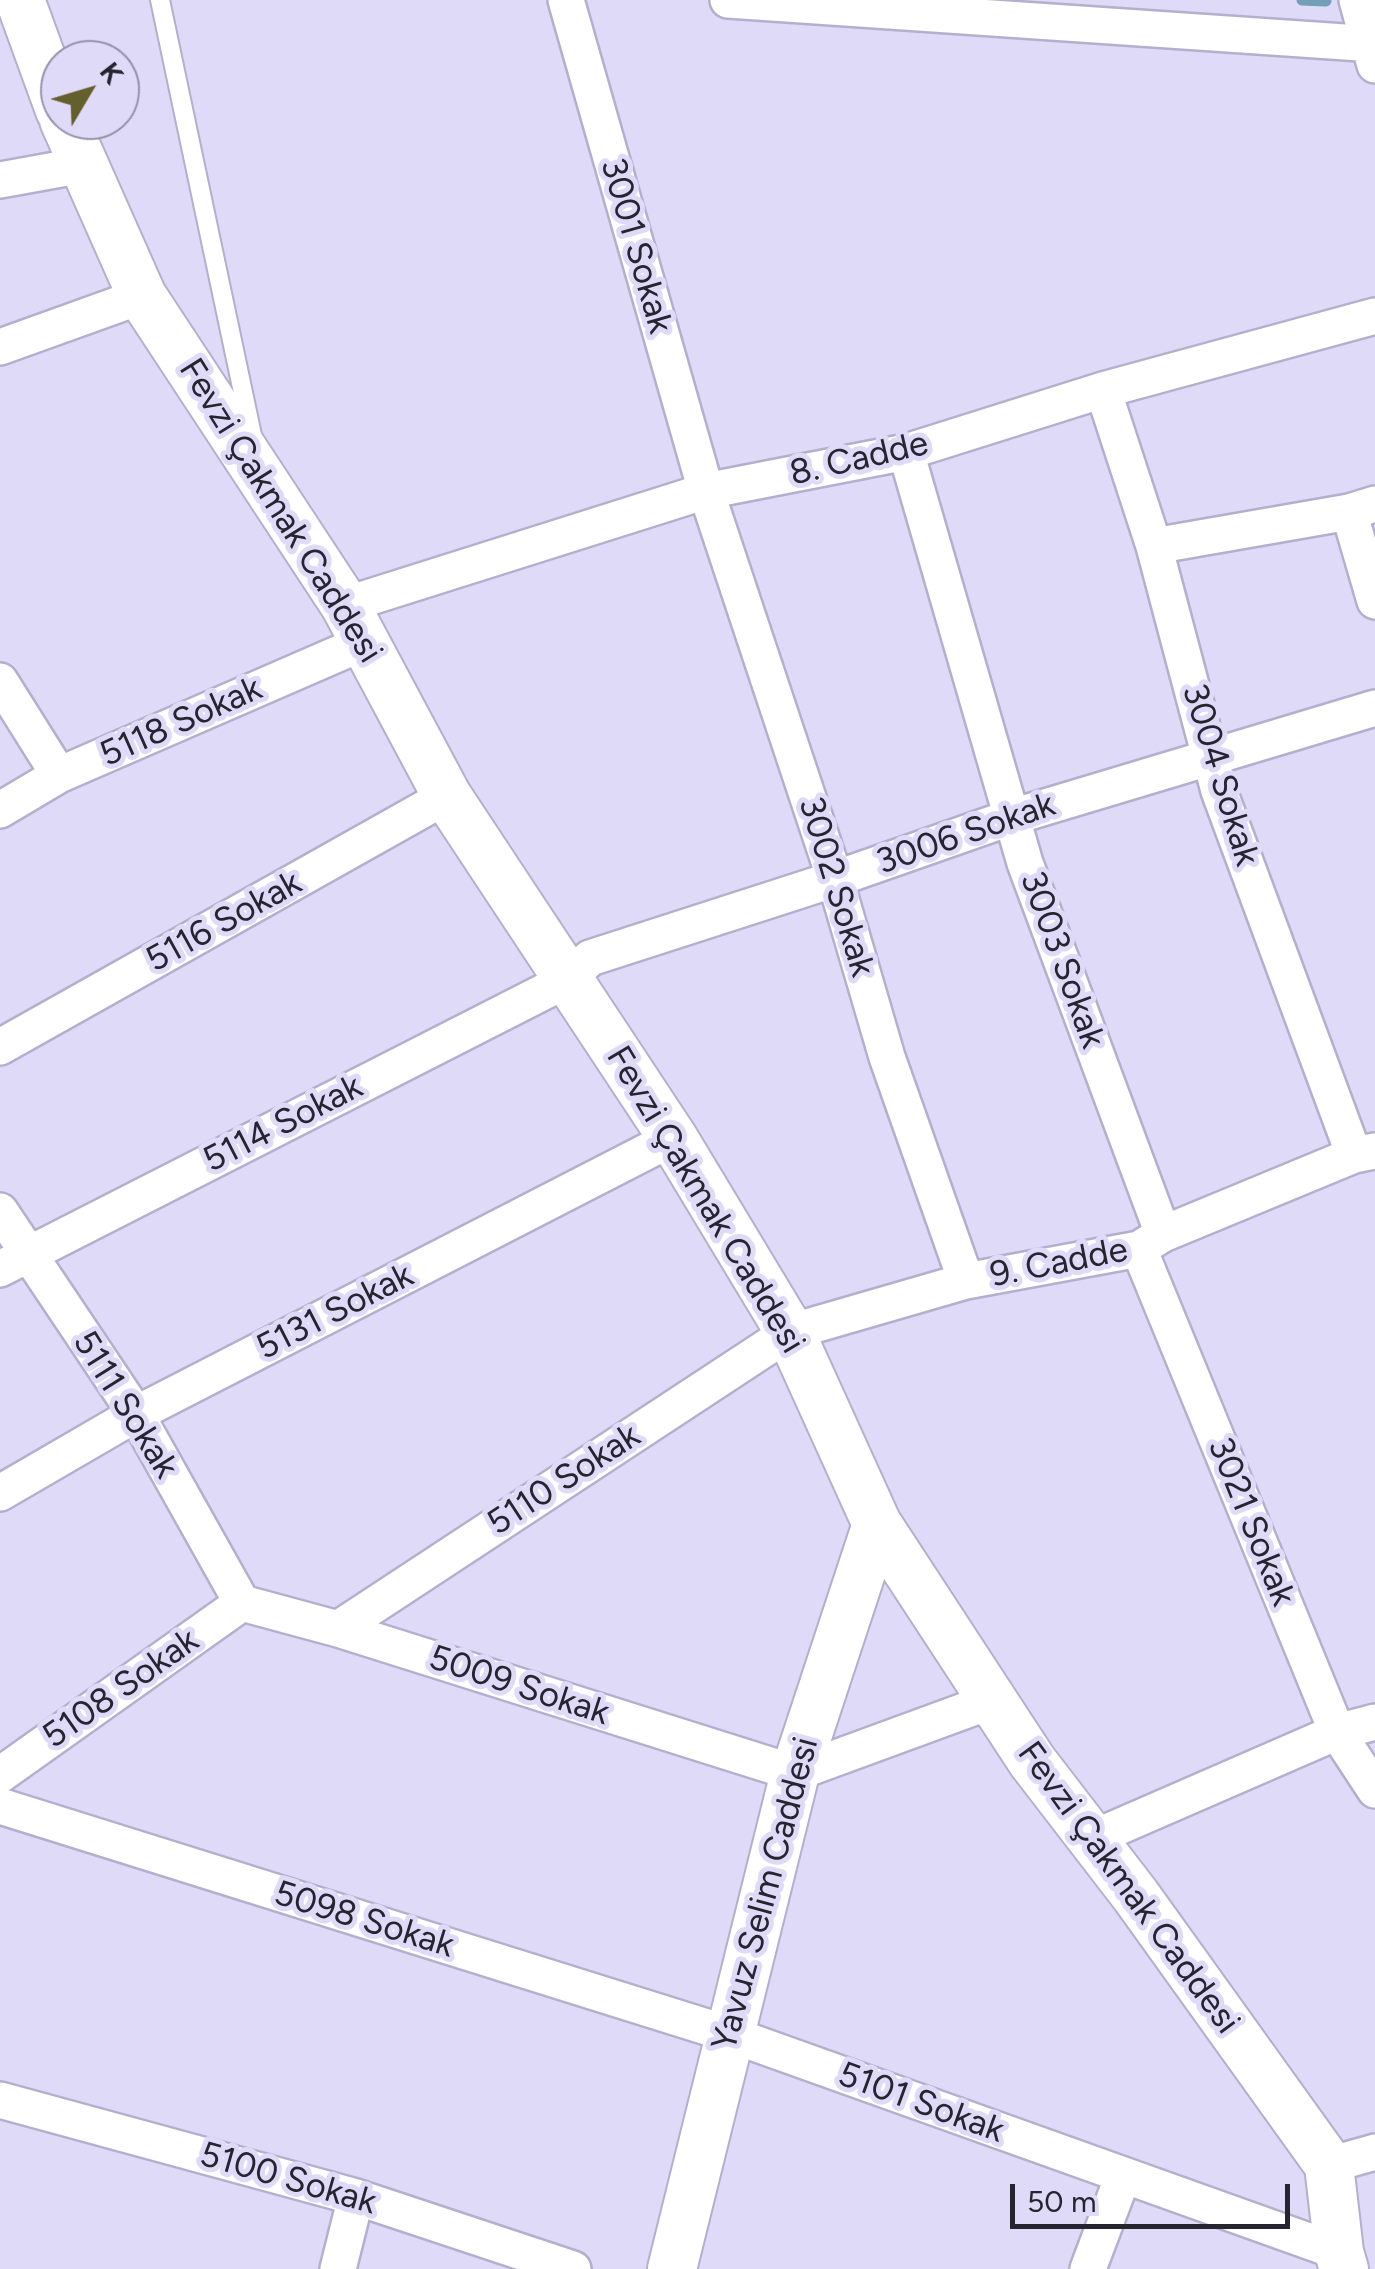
<!DOCTYPE html>
<html>
<head>
<meta charset="utf-8">
<style>
  body { margin:0 }
  #map { position:relative; width:1375px; height:2269px; overflow:hidden; background:#dfdaf8; font-family:Figtree,sans-serif }
  canvas { display:block }
  .north { position:absolute; left:40px; top:40px; width:100px; height:100px; box-sizing:border-box; background:#dfdaf8; border:2px solid #9591a8; border-radius:50%; rotate:52deg; font-size:28px; font-weight:700; line-height:40px; text-align:center; color:#26242f }
  .north::after { content:''; display:block; margin:auto; width:35px; height:45px; background:#655f2b; clip-path:polygon(50% 0,100% 100%,50% 72%,0 100%) }
  .scale { position:absolute; left:1010px; top:2184px; width:280px; height:45px; box-sizing:border-box; border:5px solid #26242f; border-top:0; padding-left:12px; font-size:30px; line-height:35px; white-space:nowrap; color:#26242f; -webkit-text-stroke:8px #dfdaf8; paint-order:stroke }
</style>
</head>
<body>
<div id="map">
<canvas width="1375" height="2269"></canvas>
<div class="north">K</div>
<div class="scale">50 m</div>
</div>
<script>
const context = document.querySelector('canvas').getContext('2d');
context.lineJoin = 'round';
function stroke(path, color, width, dash) {
  context.strokeStyle = color;
  context.lineWidth = width;
  context.lineCap = dash ? 'butt' : 'round';
  context.setLineDash(dash || []);
  context.stroke(path);
}
function label(font, color, halo, rows, align = 'center') {
  context.font = font + ' Figtree,sans-serif';
  context.lineWidth = 10;
  context.setLineDash([]);
  context.textBaseline = 'middle';
  context.strokeStyle = halo;
  context.fillStyle = color;
  for (const [text, x, y, turn = 0] of rows) {
    context.save();
    context.translate(x, y);
    context.rotate((+turn || 0) * Math.PI / 180);
    context.textAlign = isNaN(turn) ? turn : align;
    if (halo) context.strokeText(text, 0, 0);
    context.fillText(text, 0, 0);
    context.restore();
  }
}
stroke(new Path2D(`
  M1302,0L1326,1`), '#739fb7', 11);
const lane = new Path2D(`
  M160,0L252,435`);
const street = new Path2D(`
  M566,0L706,491L835,879L887,1057L966,1281
  M728,0L1375,44
  M1357,0L1375,65
  M0,180L83,165
  M0,347L142,296
  M1103,390L1154,546L1219,791L1354,1155
  M906,452L1025,863L1163,1234
  M1349,512L1375,601
  M1154,546L1349,512L1375,504
  M345,605L706,491L906,452L1103,390L1375,316
  M0,681L59,775
  M0,810L59,775L365,642
  M0,1047L447,796
  M0,1211L136,1414L242,1603
  M1139,1249L1337,1732L1375,1790
  M0,1269L567,980L590,958L835,879L1012,817L1375,708
  M0,1493L136,1414L673,1138
  M242,1603L338,1629L795,1773L994,1700
  M338,1629L790,1332L966,1281L1139,1249L1163,1234L1354,1155L1375,1151
  M0,1775L242,1603
  M0,1806L729,2034L1339,2252
  M1091,1839L1337,1732L1375,1722
  M0,2100L356,2197L573,2269
  M1329,2165L1375,2152
  M338,2269L356,2197
  M1088,2269L1123,2176`);
const secondary = new Path2D(`
  M20,0L60,110
  M64,120L142,296L345,605L447,796L673,1138L790,1332L877,1524L1032,1761L1136,1896L1329,2165L1339,2252L1344,2269
  M672,2269L795,1773L877,1524`);
stroke(lane, '#b4afcc', 22);
stroke(street, '#b4afcc', 40);
stroke(secondary, '#b4afcc', 52);
stroke(lane, '#fff', 18);
stroke(street, '#fff', 35);
stroke(secondary, '#fff', 48);
label('35px', '#26242f', '#dfdaf8', [
  ["3001 Sokak",636,246,74],
  ["8. Cadde",859,459,-13],
  ["Fevzi Çakmak Caddesi",280,511,58],
  ["5118 Sokak",181,722,-24],
  ["3004 Sokak",1220,775,73],
  ["3006 Sokak",966,834,-19],
  ["3002 Sokak",836,887,73],
  ["5116 Sokak",224,922,-29],
  ["3003 Sokak",1062,960,70],
  ["5114 Sokak",283,1124,-27],
  ["Fevzi Çakmak Caddesi",705,1200,59],
  ["9. Cadde",1059,1263,-11],
  ["5131 Sokak",335,1312,-27],
  ["5111 Sokak",125,1405,58],
  ["5110 Sokak",564,1480,-33],
  ["3021 Sokak",1251,1522,68],
  ["5009 Sokak",519,1686,18],
  ["5108 Sokak",121,1689,-35],
  ["Fevzi Çakmak Caddesi",1128,1888,54],
  ["Yavuz Selim Caddesi",766,1894,-75],
  ["5098 Sokak",364,1920,17],
  ["5101 Sokak",921,2103,20],
  ["5100 Sokak",288,2179,16]
]);
</script>
</body>
</html>
